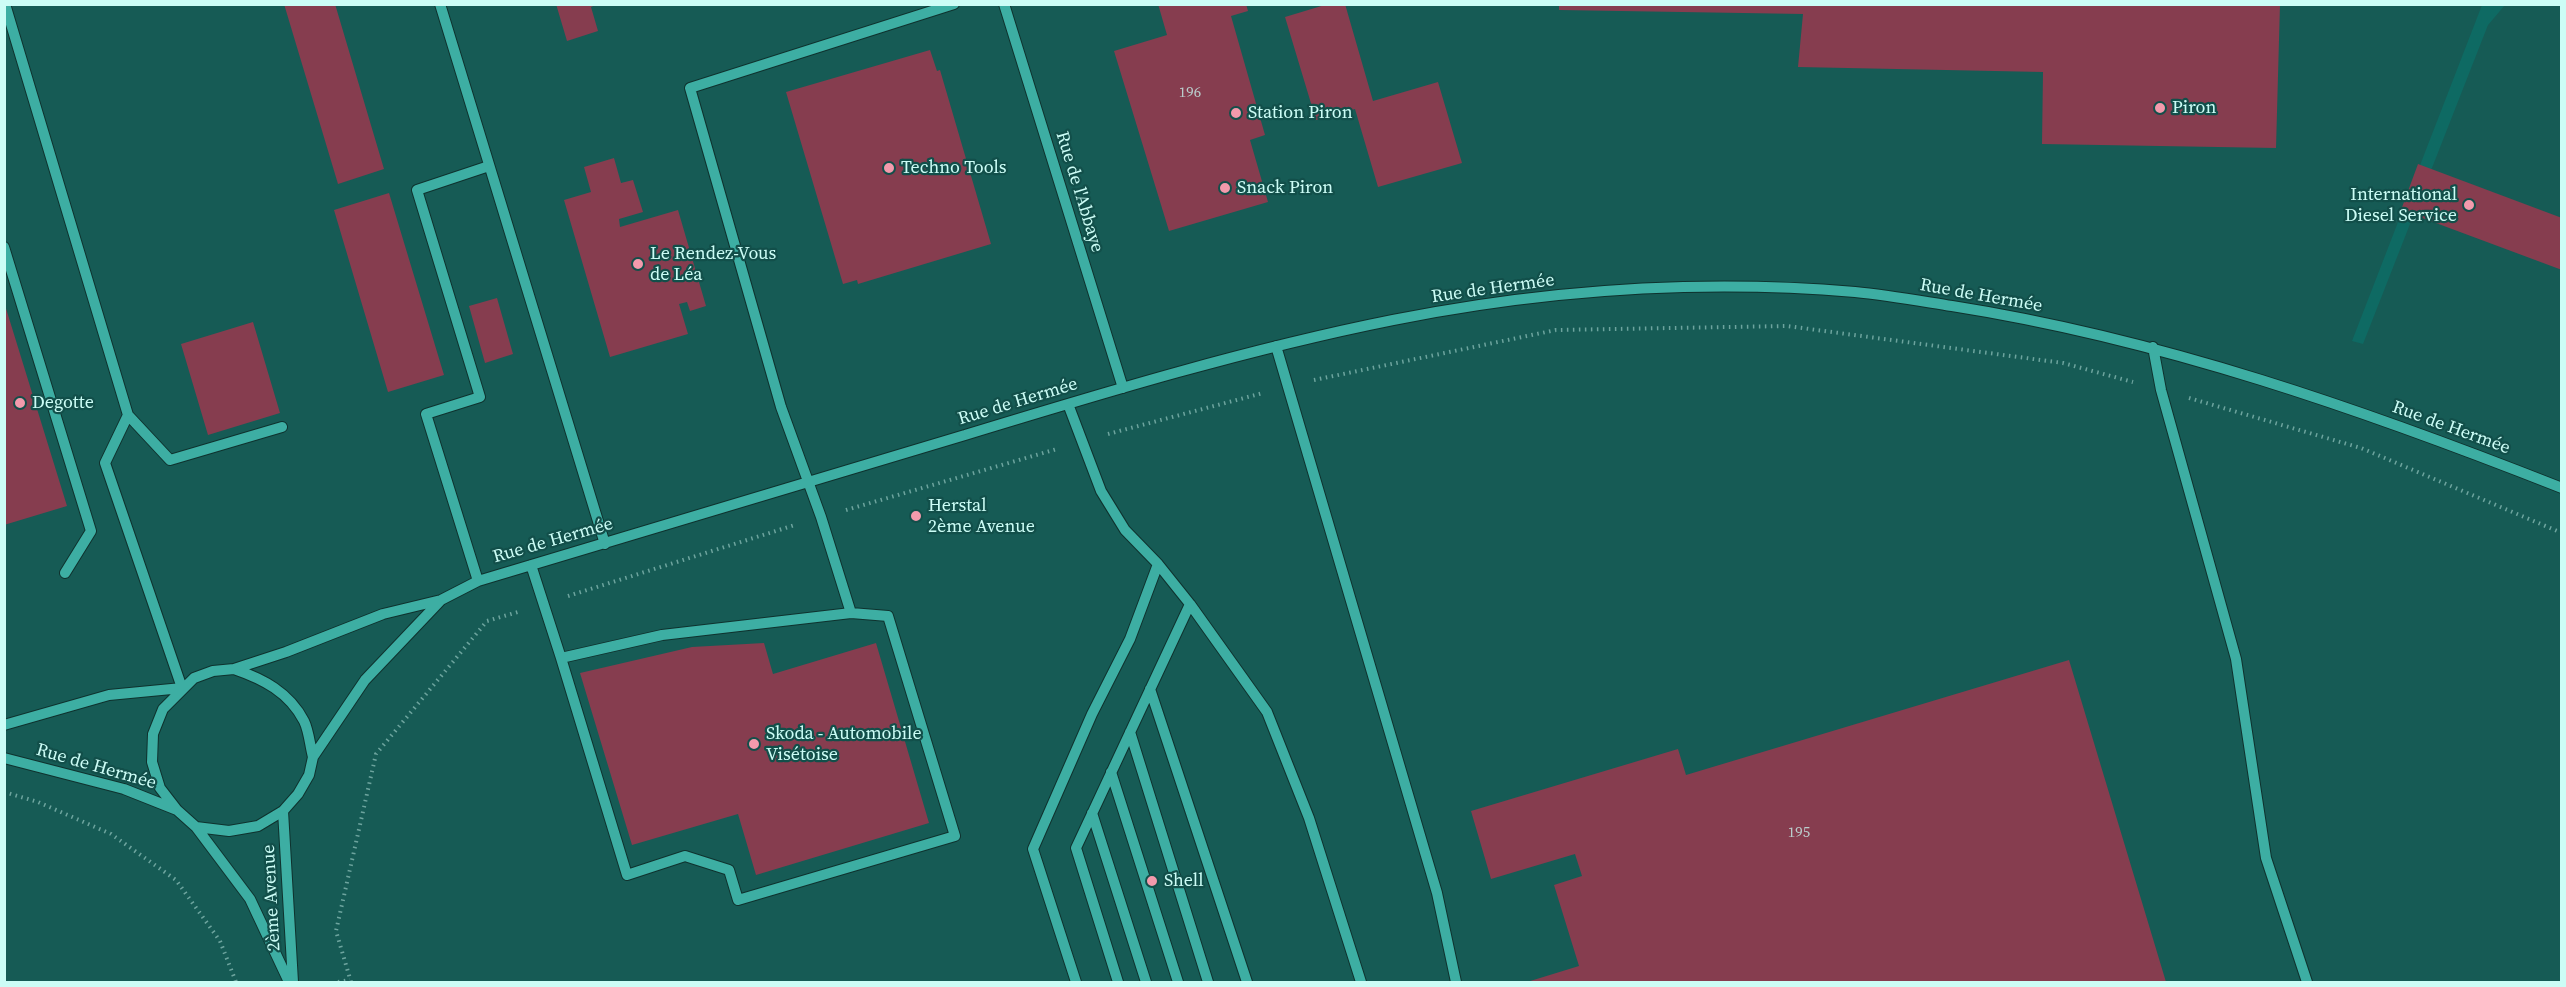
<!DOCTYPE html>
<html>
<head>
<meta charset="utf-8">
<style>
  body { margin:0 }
  #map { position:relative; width:2566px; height:987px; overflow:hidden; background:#124f4a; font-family:"Source Serif 4",serif }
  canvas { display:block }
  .frame { position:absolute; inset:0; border:6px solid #ccfdf6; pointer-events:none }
</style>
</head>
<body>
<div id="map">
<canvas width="2566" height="987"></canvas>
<div class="frame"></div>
</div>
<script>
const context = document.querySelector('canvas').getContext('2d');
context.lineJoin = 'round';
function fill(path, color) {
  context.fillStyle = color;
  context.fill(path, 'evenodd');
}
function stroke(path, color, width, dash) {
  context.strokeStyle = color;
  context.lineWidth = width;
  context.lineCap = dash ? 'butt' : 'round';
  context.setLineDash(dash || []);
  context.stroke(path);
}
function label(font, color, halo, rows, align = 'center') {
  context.font = font + ' "Source Serif 4",serif';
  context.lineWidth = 4.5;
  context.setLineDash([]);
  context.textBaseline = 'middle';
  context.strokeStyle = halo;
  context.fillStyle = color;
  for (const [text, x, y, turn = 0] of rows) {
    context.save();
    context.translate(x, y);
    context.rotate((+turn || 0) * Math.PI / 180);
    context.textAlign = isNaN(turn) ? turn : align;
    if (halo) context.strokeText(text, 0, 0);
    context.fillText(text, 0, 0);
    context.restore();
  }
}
fill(new Path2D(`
  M5,5H2561V982H5Z`), '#165b55');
fill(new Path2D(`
  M2482,5H2505L2488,25L2363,344L2352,341Z`), '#0e6a63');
fill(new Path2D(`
  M284,4H335L384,169L338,184Z
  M556,4H598L591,7L598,31L567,41Z
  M1158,4H1246L1248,11L1231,16L1265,135L1250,140L1268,202L1169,231L1114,51L1167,35Z
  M1328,4H1345L1373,101L1438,82L1462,163L1378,187L1355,109L1316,120L1285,17Z
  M1559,4H2280L2276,148L2042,144L2043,72L1798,67L1803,14L1559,10Z
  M930,50L937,71L940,70L991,244L858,284L857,280L843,284L786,92Z
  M614,158L621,183L633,180L643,212L619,219L620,227L678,210L706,306L690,311L687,302L679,304L688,334L610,357L564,200L591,192L584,167Z
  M2418,164L2562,218V270L2401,210Z
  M389,193L444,375L388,392L334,210Z
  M497,298L513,354L485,363L469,306Z
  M4,302L67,506L4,525Z
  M253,322L280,413L208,435L181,344Z
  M764,643L773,674L876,643L929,823L756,875L738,814L632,845L580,673L692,647Z
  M2069,660L2166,982H1527L1579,966L1554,885L1582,876L1575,854L1491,879L1471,811L1678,749L1686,775Z`), '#863d4f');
const minor = new Path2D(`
  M5,4L128,415L105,463L182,688
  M440,4L605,544
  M1004,4L1123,388
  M4,247L91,531L65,573
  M1276,346L1437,893L1456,982
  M2153,347L2161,390L2236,659L2266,858L2307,982
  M1068,404L1101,491L1125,530L1158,564L1190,604L1267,712L1309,818L1361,982
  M128,415L170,460L282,427
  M531,565L561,658L662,635L851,613L821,517L781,407L690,88L954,4
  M478,581L426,414L480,397L417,190L489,166
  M561,658L627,875L685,856L729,870L738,900L955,836L888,616L851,613
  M234,669C263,679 289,692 304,721C309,731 310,746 313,757
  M1150,689L1247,982
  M4,725L109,695L182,688
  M1130,732L1208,982
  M4,758L124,789L177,810
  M1111,772L1178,982
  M283,811L293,982
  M1092,813L1146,982
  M196,827L229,831L258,826L283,811L298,794L309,775L313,757L365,680L441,600
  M289,982L250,899L196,827L177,810L160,788L152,762L153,734L163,709L194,678L213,671L234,669L286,652L383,614L441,600L478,581C641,533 803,484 965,435C1106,392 1248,349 1393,320C1544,290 1701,279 1855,292C1887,295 1920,301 1952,306C2162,339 2364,410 2562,488
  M1076,982L1033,849L1092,714L1130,639L1158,564
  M1118,982L1076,848L1190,604`);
stroke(minor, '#0f322e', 12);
stroke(new Path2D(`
  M1314,380L1556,330L1787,326L2063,363L2133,382
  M2189,398L2361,448L2562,533
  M1108,434L1263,393
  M846,510L1057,449
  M568,596L795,525
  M4,792L38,802L111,834L176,880L220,941L236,982
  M338,982L350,980
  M351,982L336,931L376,754L487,621L518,612`), '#6da49e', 4, [1.5, 4.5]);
stroke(minor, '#3daea3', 10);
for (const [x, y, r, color] of [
  [2160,108,6,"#f39aac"],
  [1236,113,6,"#f39aac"],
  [889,168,6,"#f39aac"],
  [1225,188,6,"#f39aac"],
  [2469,205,6,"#f39aac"],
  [638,264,6,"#f39aac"],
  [20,403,6,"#f39aac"],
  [916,516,6,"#f39aac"],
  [754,744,6,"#f39aac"],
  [1152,881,6,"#f39aac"]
]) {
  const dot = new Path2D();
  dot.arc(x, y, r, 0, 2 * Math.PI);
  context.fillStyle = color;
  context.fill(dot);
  stroke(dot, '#124f4a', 2);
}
label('15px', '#bacdcc', null, [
  ["196",1190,93],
  ["195",1799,833]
]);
label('18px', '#ccfdf6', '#124f4a', [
  ["Piron",2172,108],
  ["Station Piron",1248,113],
  ["Techno Tools",901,168],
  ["Snack Piron",1237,188],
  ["International",2457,195,"right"],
  ["Diesel Service",2457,216,"right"],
  ["Le Rendez-Vous",650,254],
  ["de Léa",650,275],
  ["Degotte",32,403],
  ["Herstal",928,506],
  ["2ème Avenue",928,527],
  ["Skoda - Automobile",766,734],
  ["Visétoise",766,755],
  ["Shell",1164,881]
], 'left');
label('18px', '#ccfdf6', '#124f4a', [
  ["Rue de l'Abbaye",1079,192,73],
  ["Rue de Hermée",1493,289,-8],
  ["Rue de Hermée",1981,296,10],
  ["Rue de Hermée",1018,402,-17],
  ["Rue de Hermée",2451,428,20],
  ["Rue de Hermée",553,541,-16],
  ["Rue de Hermée",96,767,16],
  ["2ème Avenue",272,898,-93]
]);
</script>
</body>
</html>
